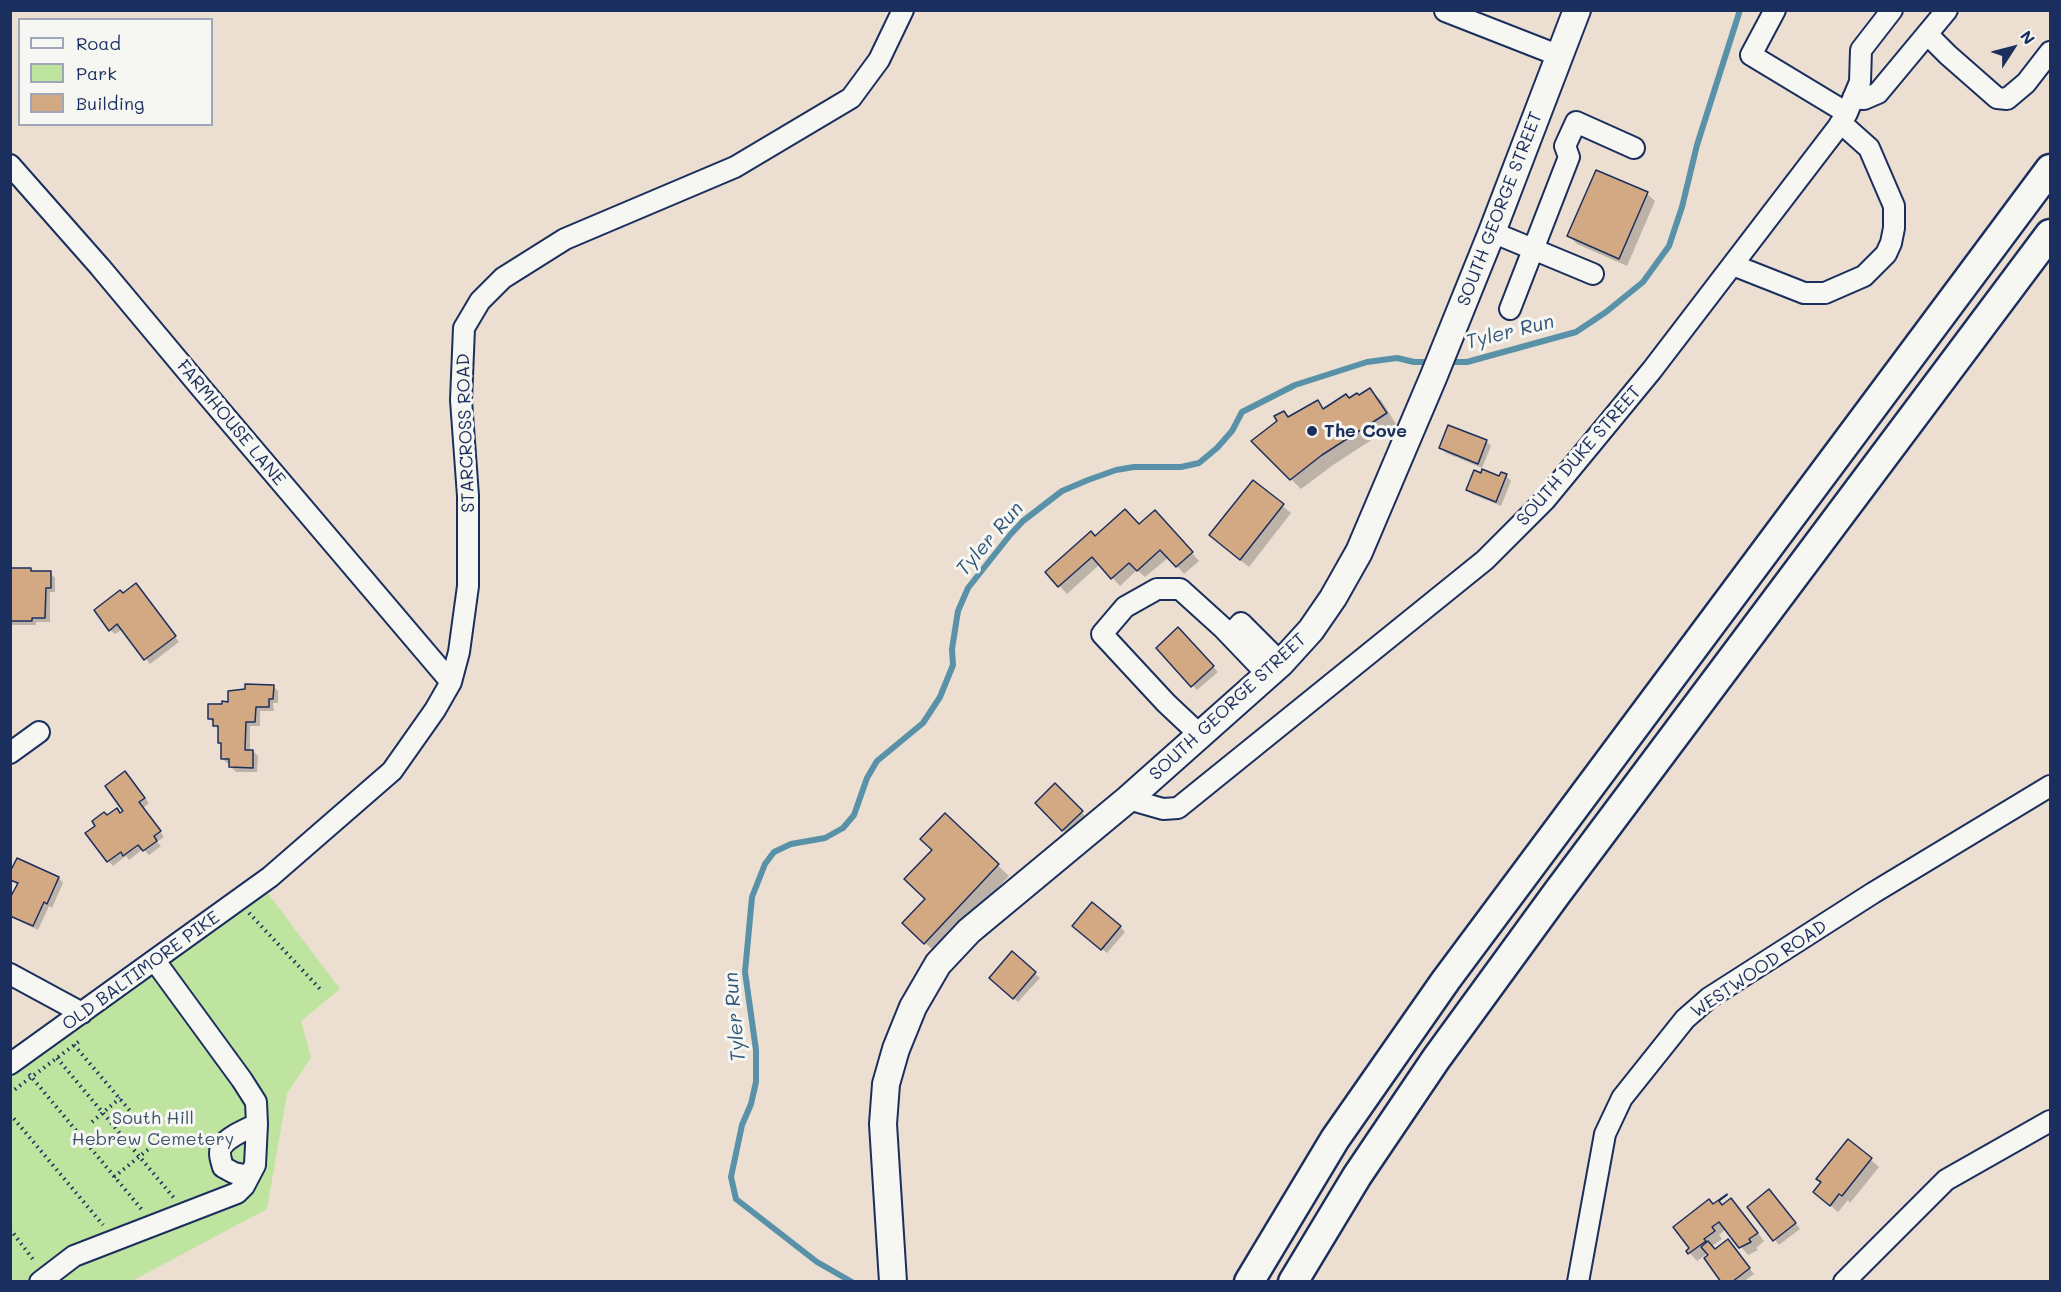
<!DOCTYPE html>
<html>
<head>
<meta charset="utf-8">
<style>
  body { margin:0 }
  #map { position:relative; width:2061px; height:1292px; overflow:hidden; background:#ecdfd1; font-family:Mali,sans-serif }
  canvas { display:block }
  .frame { position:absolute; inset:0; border:12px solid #1b2f5e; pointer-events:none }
  .legend { position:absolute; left:18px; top:18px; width:195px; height:108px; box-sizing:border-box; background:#f6f6f2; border:2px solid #9ea6b7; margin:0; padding:8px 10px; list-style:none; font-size:18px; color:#1b2f5e }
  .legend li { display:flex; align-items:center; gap:12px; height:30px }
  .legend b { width:30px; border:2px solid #9ea6b7 }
  .north { position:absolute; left:1983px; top:18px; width:60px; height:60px; -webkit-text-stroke:4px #f6f6f2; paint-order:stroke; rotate:54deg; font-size:16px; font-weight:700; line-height:24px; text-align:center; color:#1b2f5e }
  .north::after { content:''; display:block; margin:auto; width:21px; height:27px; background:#1b2f5e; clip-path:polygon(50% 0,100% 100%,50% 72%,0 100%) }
</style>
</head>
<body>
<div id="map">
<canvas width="2061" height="1292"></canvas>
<div class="frame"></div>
<ul class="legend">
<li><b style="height:8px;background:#f6f6f2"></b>Road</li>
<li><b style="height:16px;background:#bfe49f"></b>Park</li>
<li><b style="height:16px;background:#d3a984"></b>Building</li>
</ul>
<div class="north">N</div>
</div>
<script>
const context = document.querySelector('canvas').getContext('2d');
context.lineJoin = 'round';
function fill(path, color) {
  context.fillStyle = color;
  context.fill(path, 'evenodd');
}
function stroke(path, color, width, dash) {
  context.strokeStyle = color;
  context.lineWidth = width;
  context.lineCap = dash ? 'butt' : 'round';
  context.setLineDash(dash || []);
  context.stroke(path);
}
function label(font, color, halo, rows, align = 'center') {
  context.font = font + ' Mali,sans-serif';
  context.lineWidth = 6;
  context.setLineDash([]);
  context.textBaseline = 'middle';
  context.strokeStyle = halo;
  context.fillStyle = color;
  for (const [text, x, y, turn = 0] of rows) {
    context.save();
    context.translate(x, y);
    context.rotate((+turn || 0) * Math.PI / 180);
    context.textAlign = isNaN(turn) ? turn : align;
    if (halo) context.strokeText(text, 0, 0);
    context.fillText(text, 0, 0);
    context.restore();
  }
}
fill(new Path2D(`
  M264,888L340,989L301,1021L311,1057L287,1094L267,1209L132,1281H11L10,1077Z`), '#bfe49f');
fill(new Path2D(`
  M1647,194L1655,201L1627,266L1577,244L1569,236Z
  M1370,390L1381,400L1396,424L1333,465L1301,489L1253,441L1279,421L1284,413L1289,418L1317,402L1324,409L1359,397Z
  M1486,441L1491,446L1482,468L1446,453L1441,448Z
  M1506,476L1511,481L1501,506L1472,494L1467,489Z
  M1253,482L1291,513L1249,567L1219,543Z
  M1162,520L1199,561L1184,574L1169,557L1145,577L1137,570L1120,586L1100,564L1067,594L1047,572L1096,537Z
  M10,569H31L34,572L50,573L55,578V592H50V622H36V625H10Z
  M141,590L179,642L150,664L123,629L115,634L110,630L123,595Z
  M1178,629L1218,672L1197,690L1158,648Z
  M273,686L278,691V703H273L274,711H260V726H250V751H253L258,756L257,772H236L231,767V763H227L222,758V745L219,742V730L209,718L230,703Z
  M130,778L149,803L143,808L164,837L157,842L161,846L149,855L143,849L129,860L126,856L113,866L108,861L107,817L121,814L125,811Z
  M1055,785L1086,817L1068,835L1037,803Z
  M945,815L1009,876L936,953L904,923L927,899L934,850Z
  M18,860L59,878L63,883L52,908L49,906L38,930L11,917L10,902L18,885L10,879Z
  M1120,927L1125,932L1107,953L1079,930Z
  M1012,954L1040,978L1018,1002L996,983Z
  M1849,1141L1879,1167L1850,1203L1848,1200L1838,1212L1815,1192Z
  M1774,1196L1800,1229L1779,1245L1749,1207Z
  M1713,1206L1739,1208L1764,1241L1756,1248L1758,1250L1748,1255L1726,1229L1719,1235L1722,1239L1712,1246L1715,1251L1732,1246L1754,1274L1743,1282H1723L1708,1253L1697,1261L1688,1251Z`), '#0003');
stroke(new Path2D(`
  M1447,362H1467L1576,332L1606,312L1643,282L1669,246L1682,207L1697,145L1740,10
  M852,1282L817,1262L736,1199L731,1177L742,1125L751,1104L756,1082V1050L745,972L752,897L765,864L774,852L791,844L825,838L843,828L854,815L867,778L877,761L923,723L940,697L953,665L952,649L958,611L968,588L1010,535L1023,521L1062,491L1088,480L1116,470L1134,467H1181L1199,463L1217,448L1232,431L1242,412L1295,385L1367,362L1397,358L1414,362H1431`), '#5891a8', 6);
const building = new Path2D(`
  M1596,170L1648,192L1619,259L1567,236Z
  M1370,388L1387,413L1322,455L1290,480L1251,441L1277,421L1274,416L1284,411L1288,417L1318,400L1323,409L1346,394L1349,398L1357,393L1359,395Z
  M1448,425L1487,440L1478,464L1439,448Z
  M1482,469L1499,476L1501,472L1507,474L1496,502L1466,490L1474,470L1481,473Z
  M1253,480L1284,504L1240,560L1209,535Z
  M1125,509L1139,524L1155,510L1193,552L1176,567L1160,550L1137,571L1129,563L1111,579L1092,557L1058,587L1045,572L1091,531L1095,536Z
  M10,568H31V571H51V588H46L45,618H32V621H10Z
  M136,583L176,636L144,660L117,624L109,631L94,610L120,590L123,593Z
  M1178,627L1214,666L1191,687L1156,648Z
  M245,684L274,685L273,699H269V707H256L255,722H246L245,750H253V768L229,767V759H221V743H218V726H213V719H208V704H222V701L228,702V691L245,689Z
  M125,771L145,798L139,802L161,831L154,836L157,841L143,851L138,845L123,856L121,852L107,862L85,833L95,826L92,821L104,812L107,815L117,808L120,813L123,811L105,786Z
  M1055,783L1083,811L1062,831L1035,803Z
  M945,813L999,864L924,944L902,923L925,899L904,879L932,850L920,839Z
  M17,858L59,877L47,904L44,902L33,926L10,916V898L18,883L10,880V872Z
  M1092,902L1121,926L1101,950L1072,926Z
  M1012,951L1036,972L1013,999L989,978Z
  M1848,1139L1872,1158L1842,1196L1839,1194L1830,1206L1813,1192L1821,1182L1816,1179Z
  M1769,1189L1796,1223L1773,1241L1747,1207Z
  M1727,1194V1195L1719,1201L1722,1205L1731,1198L1758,1233L1749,1239L1751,1242L1739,1248L1719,1222L1712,1227L1715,1231L1704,1239L1706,1241L1688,1254L1686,1251L1689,1248L1673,1227L1709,1199L1713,1204Z
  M1728,1239L1750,1268L1732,1282H1721L1704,1258L1708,1255L1701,1247L1708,1241L1715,1249Z`);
fill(building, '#d3a984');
stroke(building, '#1b2f5e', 1.5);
const minor = new Path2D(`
  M1775,10L1751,55L1847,113
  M1445,11L1560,56
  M1927,34L1948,55L1997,98L2007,99L2026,83L2050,52
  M1853,98L1864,99L1878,93L1947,10
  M10,165L100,267L202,389L451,682
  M1492,232L1593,274
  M1733,265L1804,293H1825L1864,276L1886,254L1891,243L1894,228V206L1869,148L1841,123
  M1510,309L1569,157L1565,146L1576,122L1634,148
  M1230,635L1241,623L1281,663
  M1200,735L1166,703L1102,634L1125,607L1157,589H1180L1222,627L1268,675
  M10,753L39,732
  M1128,799L1163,809L1178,808L1485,560L1545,500L1652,370L1838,127L1847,113L1860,82L1861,50L1892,10
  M10,974L82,1013
  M10,1064L270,877L392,771L435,710L451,682L459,652L468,586V496L461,400L464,328L480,301L503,278L565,239L735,167L851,98L879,60L903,10
  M249,1176L234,1173L223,1167C221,1160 218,1152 222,1146C229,1136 247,1129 257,1124
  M40,1282L74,1256L237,1193L244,1186L255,1165L257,1124L256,1102L242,1080L155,961
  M1578,1282L1605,1134L1622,1098L1685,1019L1709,998L1873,893L2050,786
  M1844,1282L1946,1180L2050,1121`);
const major = new Path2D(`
  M893,1282L883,1124L886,1084L896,1049L913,1007L938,964L969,931L1128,799L1281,663L1311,630L1333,598L1359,552L1433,378L1492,232L1577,10`);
const highway = new Path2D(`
  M1249,1282L1335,1139L1446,980L2050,169
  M1293,1282L1357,1176L1436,1059L1557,893L2050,234`);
stroke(minor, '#1b2f5e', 24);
stroke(major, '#1b2f5e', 30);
stroke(highway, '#1b2f5e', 33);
stroke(new Path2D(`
  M249,913L321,990
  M74,1045L143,1126
  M57,1058L174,1198
  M29,1074L143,1211
  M10,1093L81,1040
  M10,1114L103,1225
  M92,1122L120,1098
  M114,1177L150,1148
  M10,1229L35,1262`), '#1b2f5e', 4, [1.5, 4.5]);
stroke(minor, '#f6f6f2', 20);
stroke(major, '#f6f6f2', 26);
stroke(highway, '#f6f6f2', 28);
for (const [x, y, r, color] of [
  [1312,431,6,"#1b2f5e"]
]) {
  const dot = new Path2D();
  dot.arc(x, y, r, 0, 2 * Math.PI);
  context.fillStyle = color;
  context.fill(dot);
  stroke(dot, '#f6f6f2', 2);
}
label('18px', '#1b2f5e', '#f6f6f2', [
  ["SOUTH GEORGE STREET",1500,209,-69],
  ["FARMHOUSE LANE",231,423,50],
  ["STARCROSS ROAD",466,433,-92],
  ["SOUTH DUKE STREET",1579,456,-49],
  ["SOUTH GEORGE STREET",1228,707,-43],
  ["WESTWOOD ROAD",1759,969,-34],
  ["OLD BALTIMORE PIKE",141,971,-36]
]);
label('bold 18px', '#1b2f5e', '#f6f6f2', [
  ["The Cove",1324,431]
], 'left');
label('18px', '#3c536b', '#f6f6f2', [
  ["South Hill",153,1118],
  ["Hebrew Cemetery",153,1139]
]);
label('italic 20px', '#34587d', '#f6f6f2', [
  ["Tyler Run",1510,332,-14],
  ["Tyler Run",990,539,-49],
  ["Tyler Run",735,1017,-95]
]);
</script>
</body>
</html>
